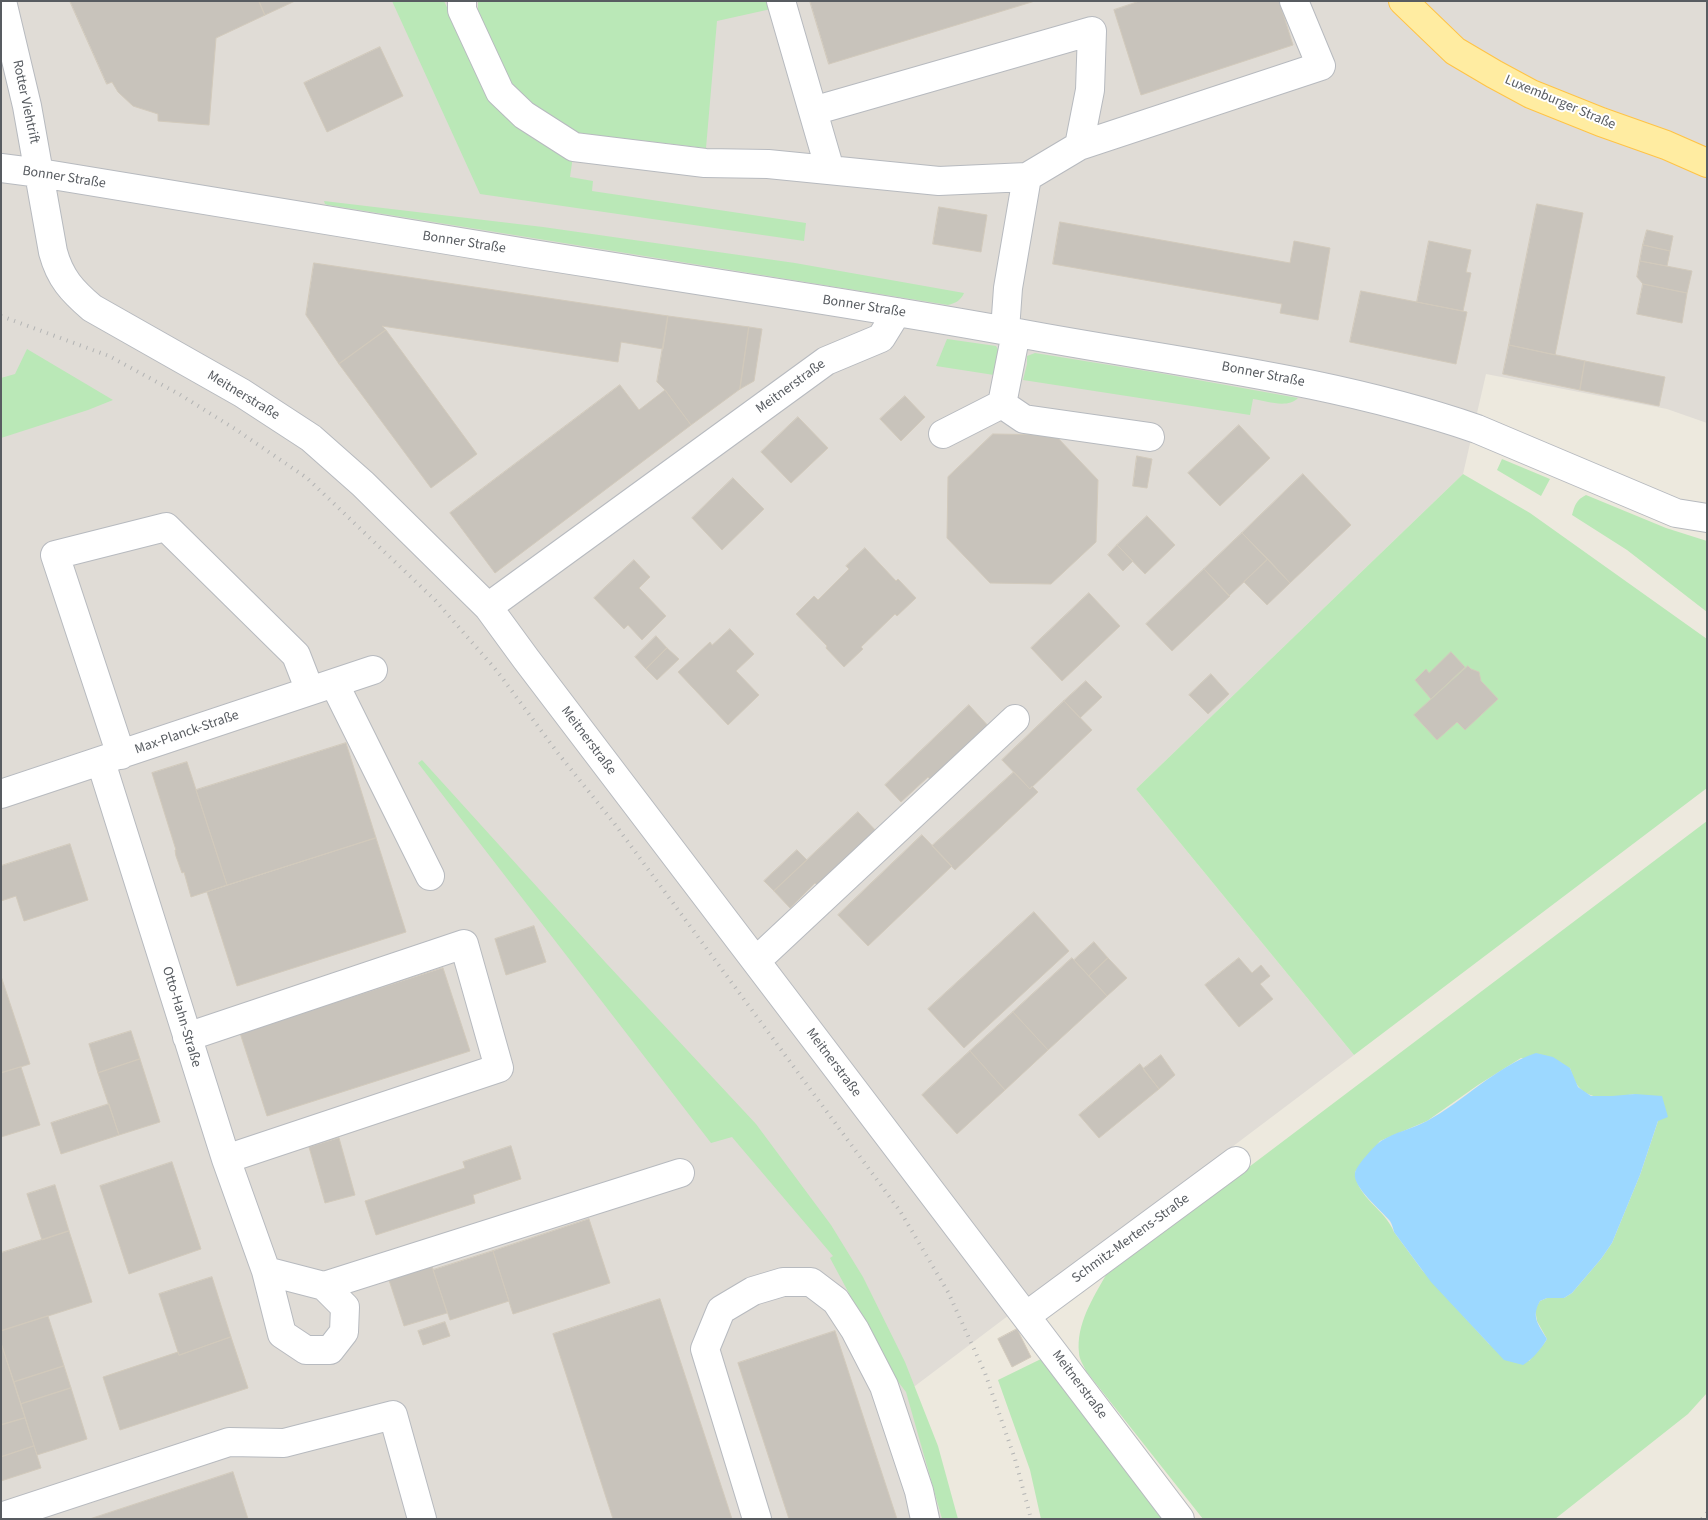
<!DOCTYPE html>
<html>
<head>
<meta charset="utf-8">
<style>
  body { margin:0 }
  #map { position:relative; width:1708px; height:1520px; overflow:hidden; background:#ede9de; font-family:"Source Sans 3",sans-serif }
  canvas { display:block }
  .frame { position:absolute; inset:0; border:2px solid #585c61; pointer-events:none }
</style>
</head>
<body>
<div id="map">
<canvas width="1708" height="1520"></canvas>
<div class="frame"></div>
</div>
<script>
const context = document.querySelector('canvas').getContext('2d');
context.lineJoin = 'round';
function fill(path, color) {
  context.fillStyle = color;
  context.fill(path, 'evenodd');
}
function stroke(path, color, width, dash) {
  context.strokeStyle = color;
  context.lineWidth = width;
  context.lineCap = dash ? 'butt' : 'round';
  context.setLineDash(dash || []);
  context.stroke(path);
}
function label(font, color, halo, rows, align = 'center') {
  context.font = font + ' "Source Sans 3",sans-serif';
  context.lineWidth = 4;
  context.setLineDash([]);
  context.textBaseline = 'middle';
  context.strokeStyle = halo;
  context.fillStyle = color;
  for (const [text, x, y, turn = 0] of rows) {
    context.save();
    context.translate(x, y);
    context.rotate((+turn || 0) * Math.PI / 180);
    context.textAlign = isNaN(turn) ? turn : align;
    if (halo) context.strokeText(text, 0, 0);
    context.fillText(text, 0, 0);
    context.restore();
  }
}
fill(new Path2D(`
  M1,1H1707V423L1667,409L1486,374L1463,474L1136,789L1354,1055L907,1392L942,1519H1Z`), '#e0dcd6');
fill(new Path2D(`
  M392,1H444C465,44 489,106 528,135C541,145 557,150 573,156L570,177L593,181L592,191L806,223L804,241L480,194Z
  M478,1H769L771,9L717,21L706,148L578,133L565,128L525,99L512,83L497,56L478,10Z
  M324,201L543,227L795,263L964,293C961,300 956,303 948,305L328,205L325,204Z
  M947,339L996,346L1000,353L996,360L994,375L936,366Z
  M27,349L113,400L88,410L1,438V378L15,374Z
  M1035,353L1159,373L1298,398C1287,409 1267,401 1253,399L1250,415L1023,380L1027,364V356Z
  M1502,459L1550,479L1541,496L1497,470Z
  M1463,474L1530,513L1707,639V788L1354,1055L1136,789Z
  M1586,495L1666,528L1707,541V612L1627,550L1572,515C1575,505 1576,500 1586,495Z
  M422,760L606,963L756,1124L831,1225L863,1277L905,1362L938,1446L958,1519H942L906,1392L883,1362L859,1312L830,1258L833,1256L732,1137L711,1143L418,763Z
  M1707,821V1393L1688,1414L1555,1519H1203L1086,1371C1084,1366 1079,1359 1079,1353C1076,1324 1093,1298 1106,1275ZM1521,1058L1570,1068C1572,1074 1574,1081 1578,1086C1590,1103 1617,1096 1635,1094L1658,1121L1640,1175L1612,1243L1601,1259L1572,1293L1564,1298H1547L1540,1301L1535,1309L1537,1321L1547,1339C1542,1348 1535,1353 1529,1361L1489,1344L1422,1270L1394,1232C1386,1210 1356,1197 1355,1172L1380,1141L1427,1121L1478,1085Z
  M1043,1358L1169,1519H1041L1030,1470L998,1380Z`), '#bae8b7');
fill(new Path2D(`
  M1536,1053L1553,1057L1570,1068L1578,1087L1591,1096H1612L1635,1094L1662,1096L1668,1117L1658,1121L1640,1175L1612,1243L1601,1259L1572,1293L1564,1298H1547L1540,1301C1531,1317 1538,1324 1547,1339C1542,1348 1532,1360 1523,1365L1504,1360L1431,1282L1394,1232C1393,1228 1392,1224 1390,1221C1382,1211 1352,1187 1355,1173C1356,1166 1375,1145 1381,1141C1395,1132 1412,1129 1427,1121C1464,1101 1495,1067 1536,1053Z`), '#9cd8ff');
const building = new Path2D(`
  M70,1H259L265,15L216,38L209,125L158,121V114L133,106L118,92L112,82L107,84Z
  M259,1H295L265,15Z
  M810,1H1035L829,64Z
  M1140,1H1279L1293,45L1141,95L1114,10Z
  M380,47L403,96L327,132L304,83Z
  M1537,204L1583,213L1555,355L1509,345Z
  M939,207L987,215L981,252L933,244Z
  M1060,222L1290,263L1294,241L1330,248L1318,320L1280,313L1282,304L1053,264Z
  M1647,230L1673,236L1670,251L1643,245Z
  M1429,241L1471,250L1466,272L1471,273L1463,311L1417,302Z
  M1643,245L1670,251L1667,266L1640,261Z
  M1640,261L1692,271L1687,293L1643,284L1637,277Z
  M314,263L668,316L663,349L621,342L618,362L382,326L386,330L339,364L306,315Z
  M1643,284L1687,293L1682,323L1637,314Z
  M1361,291L1467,312L1456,364L1350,342Z
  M668,316L749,327L740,389L691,425L665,390L657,382Z
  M749,327L762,329L754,381L740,389Z
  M386,330L477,454L431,488L339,364Z
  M1509,345L1585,361L1580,390L1503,374Z
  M1585,361L1665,377L1659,406L1580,390Z
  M620,385L639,410L665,390L691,425L495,573L450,513Z
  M905,396L925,417L901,441L880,419Z
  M798,417L828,448L791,483L761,452Z
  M1239,425L1270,458L1220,506L1188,473Z
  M993,434L1055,435L1098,480L1096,542L1051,584L990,583L947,538L948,477Z
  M1137,456L1152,459L1147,488L1133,486Z
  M1303,474L1351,525L1290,583L1242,533Z
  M733,478L764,509L722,550L692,518Z
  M1147,516L1175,545L1145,574L1117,545Z
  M1242,533L1268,559L1229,596L1204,569Z
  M1117,545L1133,561L1123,571L1108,555Z
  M865,548L896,581L898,579L916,598L897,616L895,614L861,647L863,649L844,667L826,648L827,646L796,614L814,596L818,600L849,569L846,566Z
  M1268,559L1290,583L1267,605L1244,582Z
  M634,560L650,577L639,588L666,616L642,640L628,625L624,629L594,598Z
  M1204,569L1230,596L1172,651L1146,624Z
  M1089,593L1120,626L1062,681L1031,648Z
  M730,629L754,654L736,671L759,695L728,725L678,672L710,642L712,645Z
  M656,636L667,648L646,669L635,657Z
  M667,648L679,659L657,680L646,669Z
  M1451,652L1465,667L1431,699L1415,680L1426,669L1429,673Z
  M1468,666L1471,669L1479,672L1481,681L1498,699L1465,730L1457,722L1437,740L1414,715Z
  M1211,674L1229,694L1208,714L1189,695Z
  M1086,681L1102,697L1080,718L1064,701Z
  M1064,701L1092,730L1030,789L1002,760Z
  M969,705L991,729L934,784L928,777L901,802L885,785Z
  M346,743L376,838L227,885L196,790Z
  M187,762L227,885L191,897L184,872L182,873L176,856L175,850H176L152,773Z
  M1014,772L1030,789L1032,786L1038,792L955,870L932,846Z
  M858,812L880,835L821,889L815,883L790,908L774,891Z
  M922,835L952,866L868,946L838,915Z
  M376,838L406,932L237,986L207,892Z
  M70,844L88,900L24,921L16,896L1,901V866Z
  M797,850L807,860L774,891L764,881Z
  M1034,912L1069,951L964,1048L928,1009Z
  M534,926L546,962L506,975L495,939Z
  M1094,942L1108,958L1089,976L1074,960Z
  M1072,958L1107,996L1048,1050L1013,1012Z
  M1108,958L1127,978L1107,996L1089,976Z
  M1239,958L1252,973L1261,965L1270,976L1260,984L1273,999L1239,1027L1205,985Z
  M443,968L470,1051L267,1116L240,1033Z
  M1,976L30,1064L1,1073Z
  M1013,1012L1048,1050L1005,1090L970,1051Z
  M131,1031L140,1059L98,1073L89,1044Z
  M970,1051L1005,1090L957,1134L922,1095Z
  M1161,1055L1175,1075L1159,1089L1143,1069Z
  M140,1059L160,1122L119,1135L98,1073Z
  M1140,1064L1159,1089L1099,1138L1079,1115Z
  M21,1067L40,1125L1,1137V1073Z
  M109,1104L119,1135L61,1154L51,1123Z
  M339,1138L355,1195L325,1203L309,1147Z
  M511,1146L521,1179L473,1195L475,1203L376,1235L365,1201L465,1168L463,1162Z
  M172,1162L201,1249L129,1274L100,1186Z
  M55,1185L69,1231L42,1240L27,1194Z
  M589,1219L610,1283L513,1314L493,1251Z
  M69,1231L92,1302L1,1331V1253Z
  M493,1251L509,1301L450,1320L433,1270Z
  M431,1263L447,1313L404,1326L388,1277Z
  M212,1277L231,1337L179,1355L159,1294Z
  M660,1299L732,1519H613L553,1334Z
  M48,1316L64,1366L14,1382L1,1343V1331Z
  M445,1322L450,1336L423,1345L418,1331Z
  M1017,1329L1031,1357L1012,1367L998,1339Z
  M835,1331L897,1519H789L738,1363Z
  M231,1337L248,1388L120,1430L103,1377L178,1352L179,1355Z
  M1,1343L25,1418L1,1425Z
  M64,1366L71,1388L21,1404L14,1382Z
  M71,1388L87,1439L37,1455L21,1404Z
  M25,1418L34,1446L1,1457V1425Z
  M34,1446L41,1468L1,1481V1457Z
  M233,1472L248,1519H90Z`);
fill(building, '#c8c3bb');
stroke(building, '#d2cabc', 1);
const minor = new Path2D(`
  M2,1L27,106L53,252C60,278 72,291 92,308L242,393L311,438L363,484L488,607L526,659L1180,1519
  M462,1V10L500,92L524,115L574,147L705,163L768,164L939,181L1027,177
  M781,1L830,170
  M813,111L1092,31L1090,90L1079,146
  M1,168L40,173C235,206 431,238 627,269C757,290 888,309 1018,333C1172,362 1329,378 1477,429L1676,513L1707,518
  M1005,330L1008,288L1027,177L1079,146L1321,66L1294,1
  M1016,333L1002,404L1024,419L1150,437
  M943,434L1002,404
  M488,607L826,361L881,338L897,312
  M334,683L430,876
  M121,755L55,555L166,527L296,655L310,691
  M101,762L226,1159L266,1271L282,1334L306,1350H330L344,1332L345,1307L324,1286L266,1271
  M1,794L373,670
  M756,961L1015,719
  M187,1037L464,944L499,1068L226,1159
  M324,1286L680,1173
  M1026,1316L1236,1161
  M1,1517L229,1442L284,1443L393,1415L422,1519
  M757,1519L705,1349L721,1310L753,1291L783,1282H811L836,1301L855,1330L884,1386L919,1491L925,1519`);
const major = new Path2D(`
  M1403,1L1455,51L1494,74L1531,94L1601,122L1666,145L1707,163`);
stroke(minor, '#b7babf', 30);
stroke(major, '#ffc346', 30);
stroke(minor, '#fff', 28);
stroke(major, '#ffeca1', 28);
stroke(new Path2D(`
  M1,316L109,356L179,394L235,429L307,478L435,600L497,671L557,752L614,823L900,1211L948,1292L985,1373L1015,1459L1031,1519
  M1702,1519L1707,1513`), '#b3b4b4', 4, [1, 6]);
label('14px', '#585c61', '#fff', [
  ["Rotter Viehtrift",25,102,78],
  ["Luxemburger Straße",1560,103,23],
  ["Bonner Straße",64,178,9],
  ["Bonner Straße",464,243,9],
  ["Bonner Straße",864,307,9],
  ["Bonner Straße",1263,375,11],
  ["Meitnerstraße",791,387,-36],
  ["Meitnerstraße",243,396,31],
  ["Max-Planck-Straße",187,733,-19],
  ["Meitnerstraße",588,741,53],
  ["Otto-Hahn-Straße",181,1017,73],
  ["Meitnerstraße",833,1063,53],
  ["Schmitz-Mertens-Straße",1131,1239,-36],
  ["Meitnerstraße",1079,1385,53]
]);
</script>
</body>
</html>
